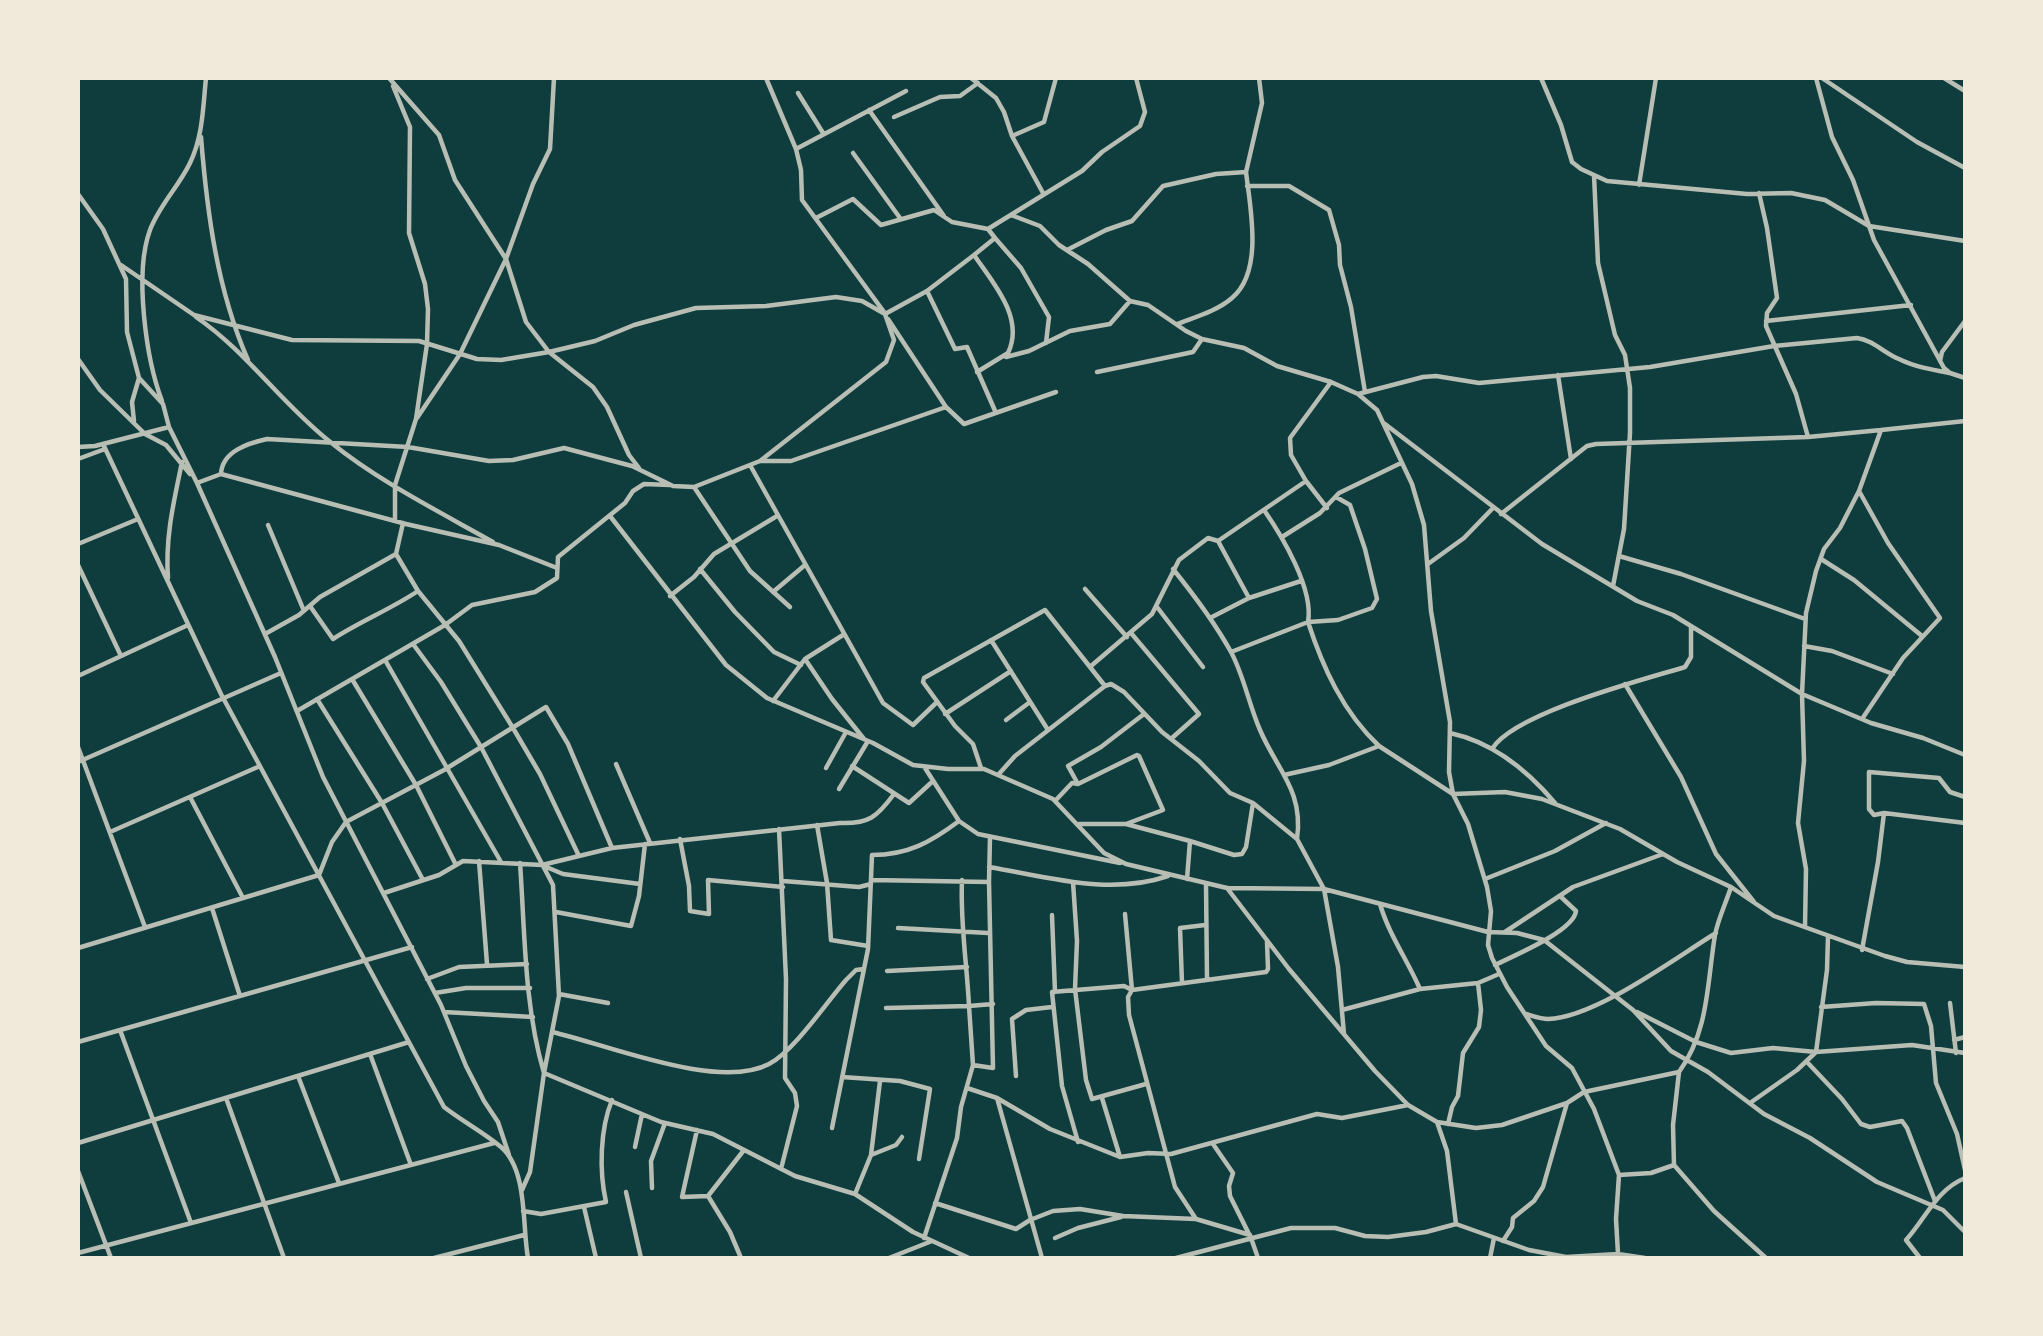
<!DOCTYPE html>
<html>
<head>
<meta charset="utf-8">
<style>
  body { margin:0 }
  #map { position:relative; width:2043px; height:1336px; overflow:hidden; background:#0f3d3e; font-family:Rubik,sans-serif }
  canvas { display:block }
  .frame { position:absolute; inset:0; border:80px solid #f1e9da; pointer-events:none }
</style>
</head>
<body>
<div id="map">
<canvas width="2043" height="1336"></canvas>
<div class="frame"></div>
</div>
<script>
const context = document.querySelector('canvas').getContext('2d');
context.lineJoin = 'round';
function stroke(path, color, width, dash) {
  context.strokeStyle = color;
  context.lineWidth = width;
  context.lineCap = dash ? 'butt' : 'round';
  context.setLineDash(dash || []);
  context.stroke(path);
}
stroke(new Path2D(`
  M389,78L439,135L455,180L506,259L526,322L549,352L593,387L607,407L629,455L639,468
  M766,78L796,149L801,170L802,200L884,312
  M971,78L996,98L1004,112L1012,136L1043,193
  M1541,78L1561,125L1572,162L1581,169L1607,181L1747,194L1791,193L1825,200L1869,226L1965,241
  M1816,78L1832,137L1853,180L1874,240L1944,368L1950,373L1965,378
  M1822,78L1917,142L1965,168
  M1944,78L1965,91
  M393,86L410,127L409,233L425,284L428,309L427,344L416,419L395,485V521
  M798,93L823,133
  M869,110L944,216
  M894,117L940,97L960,96L978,83
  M1012,136L1044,122L1056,78
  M201,137C207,212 217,290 248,360
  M796,149L906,91
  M853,153L900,218
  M1594,175L1598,263L1615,335L1625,355L1630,388V433L1624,529L1613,586
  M1639,185L1656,78
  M1247,186H1289L1329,210L1339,245L1340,265L1351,307L1365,392
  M1759,193L1767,228L1777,298L1767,313L1766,326L1796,394L1808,437L1881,430
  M78,194L103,229L126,279L127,332L139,378L132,402L134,421
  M1011,215L1040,226L1059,245L1088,264L1130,301L1148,305L1186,331L1202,339L1244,348L1277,366L1331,382L1358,394L1377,410L1412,484L1424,525L1431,611L1450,722L1449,772L1453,794L1505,792L1542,799L1620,829L1677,862L1731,887L1774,916L1885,956L1907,962L1965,967
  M816,218L853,199L881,225L934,210L952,222L988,229
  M995,238L1021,268L1049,317L1046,343
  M1067,250L1106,230L1132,221L1163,186L1216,174L1246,172L1262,103L1259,78
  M121,265L194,315L292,340L419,341L477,359L501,360L549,352L595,341L634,325L696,308L766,306L836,297L862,301L885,314L894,340L886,362L760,461
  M927,291L955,349L967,347L996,413
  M885,314L927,291L974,255
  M196,317C246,351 281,403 329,441C378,481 438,511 493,542
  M888,319L946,407
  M1766,321L1911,305
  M1177,324C1195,317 1217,311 1232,298C1264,271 1250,207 1246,172
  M1006,357L1029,351L1070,331L1110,324L1130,301
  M78,359L100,390L145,434L166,445L190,474
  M1940,361L1942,352L1965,321
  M977,372L1008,353C1025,318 993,283 974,255L995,238L988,229L1082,171L1102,152L1140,126L1145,112L1136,78
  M1097,372L1193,352L1202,339
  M1558,375L1571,459
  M139,378L163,404L169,427L197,483L275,657L323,777L441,1005L466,1066L484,1101L498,1122L509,1155
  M1358,394L1423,377L1436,376L1479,383L1650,367L1774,346L1857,338C1873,340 1884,353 1899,359C1915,367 1933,370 1950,373
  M162,401C146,359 134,273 150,230C159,206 179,186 190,163C203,136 203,107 206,78
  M417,418L460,354L506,259L533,184L550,149L554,78
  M1385,424L1542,544L1637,601L1673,615L1802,694L1871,723L1923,738L1965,755
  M103,444L221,694L444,1107C462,1121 483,1132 501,1147C528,1170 522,1226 528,1258
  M78,447L95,446L169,427
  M78,459L105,449
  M750,465L883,703L913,725L936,703
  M221,474C222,451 249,443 267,439L408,447L489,461L513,460L564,448L632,466L673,486L694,487L760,461H791L946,407L964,424L1056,392
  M1306,481L1327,508
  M197,483L221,474L406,524L499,545L557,568
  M694,487L750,571L790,607
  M1859,491L1888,543L1940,618L1903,658L1862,719
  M1264,510C1282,536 1314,589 1308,622L1338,620L1372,608L1377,599L1365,549L1350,505L1336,497
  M1501,514L1587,446L1596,444L1808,437
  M610,516L726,665L767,698L873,743L913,765L948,769H984L1053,799L1104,853L1126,864L1227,888L1324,889L1488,932L1517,933L1544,940L1633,1010L1671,1051L1708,1072L1764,1114L1810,1138L1877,1182L1943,1210L1965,1232
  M268,525L304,611
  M1282,537L1320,513L1339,493L1401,463
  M78,544L138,519
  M396,554L403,523
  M1619,556L1681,574L1805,619
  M1821,559L1854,580L1922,636
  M1428,564L1464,538L1493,508
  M78,565L121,656
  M700,569L735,612L774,652L801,665
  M1173,569C1194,595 1215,623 1231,652C1244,676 1249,705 1260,730C1277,770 1304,791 1297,839
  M168,578C165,537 174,501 182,462
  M1085,589L1127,637
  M773,592L805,565
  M670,596L694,577L714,554L777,516
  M1249,598L1301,581
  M310,606L333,639C361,621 391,609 418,591
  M1157,607L1203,667
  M1210,618L1249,598L1218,541
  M1131,633L1199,714L1172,738
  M265,634L299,615L320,597L396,554L418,591L459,641L513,728L540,774L578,854
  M991,640L1048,730
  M413,644L441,682L481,747L553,885L559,996L544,1073L530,1172L522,1190
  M1804,646L1832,651L1893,674
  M1231,652L1308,622C1323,668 1343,712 1379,746
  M805,659L832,699L864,739
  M385,660L501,862
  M1091,666L1152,614L1179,560L1208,538L1218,541L1306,481L1291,455L1290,438L1331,382
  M78,676L188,625
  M352,679L416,785L456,865
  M1625,684L1681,777L1716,854L1754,902
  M317,699L382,803L423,880
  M773,701L805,659L843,635
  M297,711L445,625L472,605L535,592L557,578L558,557L625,503L633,491L644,484L670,485
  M945,714L1011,671
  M1006,720L1030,702
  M1450,733C1492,742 1528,771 1555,803
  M78,747L145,927
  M1492,749C1514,713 1642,680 1685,667L1691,657V626
  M78,762L281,673
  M616,764L650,843
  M852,766L909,803L933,781
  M826,768L846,732
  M925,768L959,821L978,834L1120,863
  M981,768L973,744L955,726L923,682L924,678L1045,610L1105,686
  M998,775L1015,756L1105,686L1111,684L1124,692L1162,732L1199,761L1230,793L1253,803L1297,839L1324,889L1338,967L1344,1034
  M1284,775L1329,765L1379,746L1453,794L1468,824L1487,887L1491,911L1488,945L1492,958L1507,987L1546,1046L1572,1068L1594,1109L1619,1175L1616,1219L1618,1254
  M1078,784L1068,766L1101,747L1144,714
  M839,789L868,741
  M190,797L243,898
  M1055,801L1072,783L1078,784L1137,755L1139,756L1163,810L1126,824H1079
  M1884,813L1874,815L1869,809V772L1939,778L1950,792L1965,797
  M1126,824L1190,841L1187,879
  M817,825L827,883L831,940L868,946
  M779,829L786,979L785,1078L795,1093L797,1106L781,1169
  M110,832L260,766
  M680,839L689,886L690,911L709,914L708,880L783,887
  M1190,841L1234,855L1242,854L1246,847L1253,803
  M479,861L487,964
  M520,863C525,932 524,1006 544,1073L661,1122L713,1134L795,1176L855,1194L913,1232L969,1258
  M544,866L563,874L640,884
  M989,867C1048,877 1110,896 1168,876
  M1485,879L1555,851L1606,823
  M871,880L989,882L990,837
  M962,880C960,923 967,964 969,1006L993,1004
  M783,881L859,887L871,884
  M1073,882L1077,941L1075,989L1086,1080L1092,1099L1146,1084
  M1206,884L1207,979
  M1227,888L1289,969L1375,1071L1408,1105L1437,1122L1476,1128L1502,1125L1567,1103L1584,1092L1679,1072C1709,1031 1707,983 1715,935C1718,919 1726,903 1731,887
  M384,893L439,875L463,861L542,865L612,848L840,823C869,824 877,817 894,794
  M1380,904C1389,935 1407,959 1420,989
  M212,908L240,996
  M556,912L631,926L639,896L645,844
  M1125,914L1132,990L1128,997L1129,1015L1175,1187L1196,1219
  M1052,915L1055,992
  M1805,927L1806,869L1798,823L1804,761L1802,694L1806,613L1816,571L1824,549L1840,528L1859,491L1881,430L1965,421
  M898,928L988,933
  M1505,932L1573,887L1663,854
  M78,948L319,875L332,842L346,822L444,770L546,707L568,744L612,848
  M1862,950L1878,862L1884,813L1965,823
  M1495,965C1513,956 1574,931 1576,911L1560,896
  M887,971L967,967
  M427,979L459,967L527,964
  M1182,983L1180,928L1205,925
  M435,993L466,988H530
  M559,994L608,1003
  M1950,1003L1956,1053
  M1821,1007L1876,1003L1924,1004L1931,1026L1936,1083L1957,1134L1965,1170
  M886,1008L969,1006L973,1065L961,1107L957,1138L924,1238
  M1342,1010L1420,989L1478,983L1499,974
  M444,1012L533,1017
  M1637,1012L1696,1042L1731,1053L1773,1048L1816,1052L1912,1045L1965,1053
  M1526,1014C1533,1016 1541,1019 1548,1019C1595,1018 1675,958 1716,933
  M120,1030L191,1223
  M552,1032C606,1044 718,1091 769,1064C794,1051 826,1003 846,980L856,970L864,969
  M1954,1040L1965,1037
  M78,1042L412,947
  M370,1054L411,1165
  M1807,1062L1842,1099L1861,1124L1870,1127L1902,1121L1907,1128L1935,1201
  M973,1065L993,1068L989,882
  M1679,1072L1673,1125L1674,1165L1714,1211L1766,1258
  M298,1076L339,1183
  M1016,1076L1012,1019L1026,1010L1052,1007
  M842,1077L900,1081L930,1089L919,1159
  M967,1088L997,1098L1050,1129L1120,1157L1148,1153L1171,1154L1317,1114L1342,1118L1408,1105
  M226,1098L284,1258
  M997,1098L1042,1258
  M1102,1098L1120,1157
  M1750,1103L1797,1070L1816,1052L1827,970L1828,936
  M1437,1122L1447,1151L1456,1224
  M1448,1124L1452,1107L1458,1096L1463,1053L1479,1027L1481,1010L1478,983
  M832,1128L868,949L872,855C908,855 931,842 959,821
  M697,1130L682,1197L708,1196L744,1150
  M1078,1142L1062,1086L1052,992L1124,986L1132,990L1266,972L1268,969L1267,942
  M78,1143L409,1042
  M1213,1144L1233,1173L1229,1186L1230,1196L1249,1234
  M635,1147L642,1114
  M871,1155L880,1081
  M78,1171L111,1258
  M1619,1175L1651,1173L1674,1165
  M652,1188L651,1161L665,1123
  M626,1192L641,1258
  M855,1194L871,1155L896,1145L902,1137
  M708,1196L730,1232L741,1258
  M935,1203L1016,1229L1030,1220L1053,1211L1080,1209L1123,1216L1196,1219L1250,1235L1258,1258
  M584,1207L596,1258
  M523,1211L541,1214L606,1202C599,1171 600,1129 612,1100
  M1055,1238L1078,1228L1121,1217
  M1503,1241L1512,1227L1513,1218L1534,1201L1543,1187L1567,1103
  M78,1253L494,1143
  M434,1258L524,1235
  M889,1258L932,1241
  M1176,1258L1291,1228H1335L1365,1236L1388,1237L1426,1232L1456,1224L1529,1250L1566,1257L1618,1254L1645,1258
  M1490,1258L1494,1238
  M1920,1258L1906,1240C1926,1218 1936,1190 1965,1178`), '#b8beb3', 4.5);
</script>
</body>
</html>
